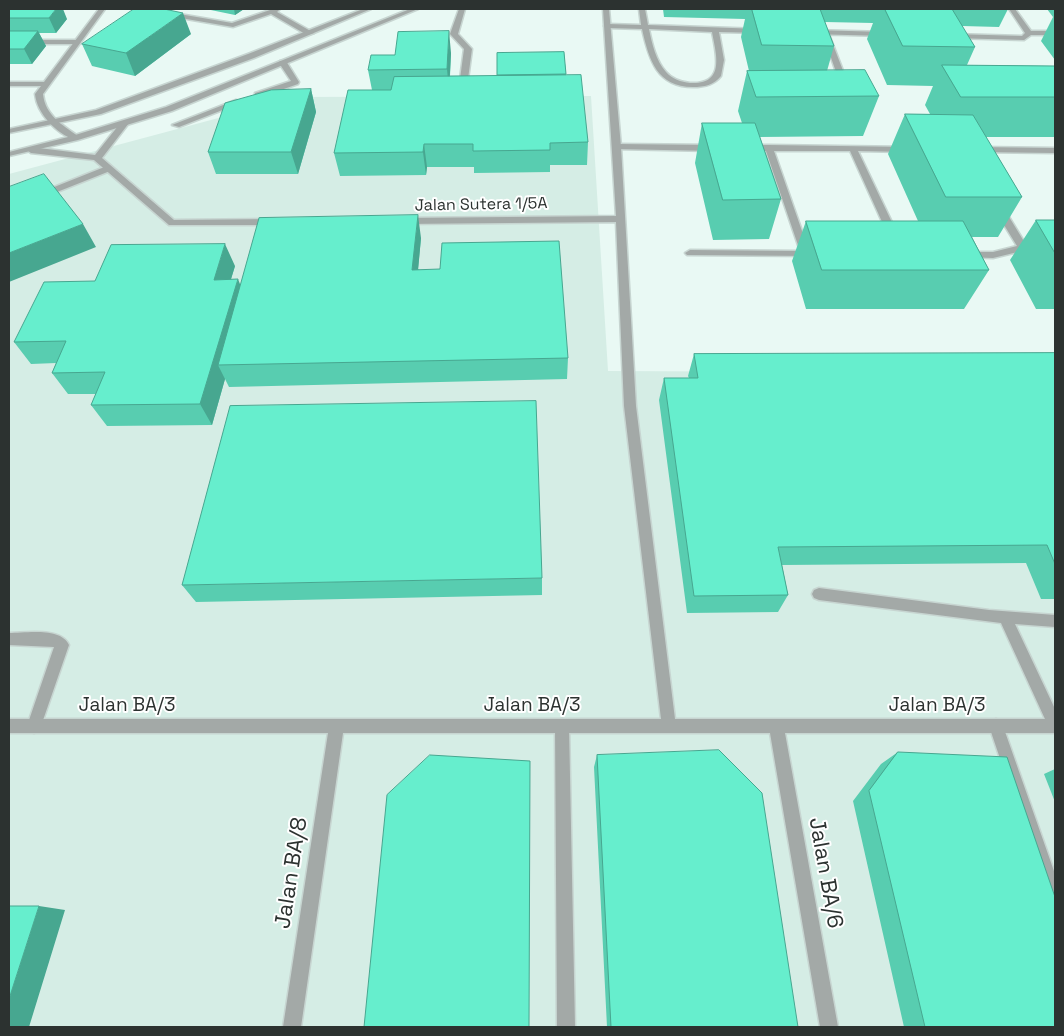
<!DOCTYPE html>
<html>
<head>
<meta charset="utf-8">
<style>
  body { margin:0 }
  #map { position:relative; width:1064px; height:1036px; overflow:hidden; background:#e9f9f4; font-family:"Space Grotesk",sans-serif }
  canvas { display:block }
  .frame { position:absolute; inset:0; border:10px solid #2c3230; pointer-events:none }
</style>
</head>
<body>
<div id="map">
<canvas width="1064" height="1036"></canvas>
<div class="frame"></div>
</div>
<script>
const context = document.querySelector('canvas').getContext('2d');
context.lineJoin = 'round';
function fill(path, color) {
  context.fillStyle = color;
  context.fill(path, 'evenodd');
}
function stroke(path, color, width, dash) {
  context.strokeStyle = color;
  context.lineWidth = width;
  context.lineCap = dash ? 'butt' : 'round';
  context.setLineDash(dash || []);
  context.stroke(path);
}
function label(font, color, halo, rows, align = 'center') {
  context.font = font + ' "Space Grotesk",sans-serif';
  context.lineWidth = 4;
  context.setLineDash([]);
  context.textBaseline = 'middle';
  context.strokeStyle = halo;
  context.fillStyle = color;
  for (const [text, x, y, turn = 0] of rows) {
    context.save();
    context.translate(x, y);
    context.rotate((+turn || 0) * Math.PI / 180);
    context.textAlign = isNaN(turn) ? turn : align;
    if (halo) context.strokeText(text, 0, 0);
    context.fillText(text, 0, 0);
    context.restore();
  }
}
fill(new Path2D(`
  M591,96L608,371L1055,373V1027H9V174L297,97Z`), '#d5ede5');
const service = new Path2D(`
  M137,9H150L232,23L273,9H280L277,12L314,33L307,35L271,14L233,27L140,11Z
  M459,9H465L458,34L472,49L468,79L464,81L460,79L464,49L450,34Z
  M639,9H645L648,25L760,29L764,31L760,33L719,32L724,60L721,76C714,85 704,87 693,87C657,87 649,60 642,29L608,28L604,26L608,24L641,25ZM649,29L712,32C716,54 726,85 690,83C681,82 672,79 666,72C656,61 652,44 649,29Z
  M1009,9H1015L1031,31H1055V35H1031L1024,40L953,38L949,36L953,34L1022,36L1025,33Z
  M813,30L885,32L889,34L885,36L810,34L809,32Z
  M823,35L830,37L849,86L848,88L841,86Z
  M9,40H77L81,42L77,44H9Z
  M280,61H286L299,82L298,84L261,97H255V93L291,81L279,63Z
  M236,100L243,102L179,127L172,125Z
  M617,144L714,145L718,148L714,151L614,149V145Z
  M769,145L910,147V151L907,152L858,151L898,235L896,237H890L888,235L850,151H774L809,251L814,252V256L687,255L685,253L690,250L800,251L766,151H747L743,148L747,145Z
  M979,147L1055,148V153L976,152V148Z
  M107,166L110,167V171L9,211V205Z
  M998,204L1003,207L1028,248L1026,250L993,258L963,257L961,255L966,252H993L1017,246L993,207Z
  M819,588L989,610L1055,615V627L1015,624L1055,709V732L1050,730L1001,623L819,600L814,598L812,594L814,590Z
  M9,633C26,633 61,627 69,645L41,726L39,731L34,733L29,731L27,726L54,647L9,645Z
  M562,719L567,721L569,726L575,1027H557L555,726L557,721Z
  M996,719L1001,721L1003,726L1055,874V905L1049,903L1047,897L989,726L991,721Z`);
const minor = new Path2D(`
  M99,9H105L43,94C45,115 62,125 78,136L79,138L75,140C57,134 37,114 35,94L41,86H9V82H44Z
  M603,9H609L621,147L636,406L675,719H1055V733H785L838,1027H820L770,733H343L301,1027H283L328,733H9V719H661L624,406L616,222L402,224L397,221L402,218L616,216Z
  M122,121L129,123L102,158L174,220L275,219L280,222L275,225H169L94,160L31,153L27,150L31,147L95,155Z`);
const tertiary = new Path2D(`
  M363,9H371L254,58L101,114L9,133V129L96,110L248,54Z
  M410,9H418L172,111L78,140L9,156V152L72,136L166,107Z`);
stroke(service, '#c7d5d1', 3);
stroke(minor, '#c7d5d1', 3);
stroke(tertiary, '#c7d5d1', 3);
fill(service, '#a3a9a7');
fill(minor, '#a3a9a7');
fill(tertiary, '#a3a9a7');
fill(new Path2D(`
  M9,9L67,19L56,33H39L46,46L32,64H9Z
  M206,9H244L235,15Z
  M663,9H1008L999,27L962,26L975,47L967,65L1055,66V137H986L1022,197L998,237H972L989,270L964,309H806L792,261L806,221H918L888,154L905,114H930L925,105L933,86L887,85L867,39L873,23L825,22L834,46L827,71L879,96L863,136L760,137L781,199L769,239L713,240L695,163L702,123H742L738,111L747,71H749L741,37L745,19L664,17Z
  M1047,9H1055V60L1041,41L1053,17Z
  M191,34L135,76L92,66L82,44Z
  M564,52L566,75L588,142L587,165H550V172L474,173V167H427L426,175L340,176L334,153L372,90L368,70L451,53L450,76H497V53Z
  M311,89L316,112L298,174H216L208,152Z
  M1036,220H1055V309H1036L1010,260Z
  M421,238L418,269L568,358L567,379L229,387L225,379L212,425L107,426L91,405L96,394H68L52,373L56,363L31,364L14,342L95,281L235,266L231,279L240,286Z
  M1055,353V599H1041L1026,563L782,565L788,595L778,612L687,613L659,400L664,378H689L688,376L694,354Z
  M542,578V595L196,602L182,585Z
  M898,752L1055,1027H904L853,801L881,764Z
  M597,755L798,1027H607L594,767Z
  M1055,769V802L1044,774Z`), '#58cdb0');
fill(new Path2D(`
  M56,9H63L67,19L56,33L49,18Z
  M234,9H244L235,15Z
  M183,13L191,34L135,76L126,53Z
  M38,31L46,46L32,64L24,49Z
  M449,31L451,53L449,91L447,69Z
  M311,89L316,112L298,174L291,152Z
  M424,144L427,167L426,175L423,152Z
  M418,215L421,238L416,292L412,270Z
  M83,224L96,247L9,282V253Z
  M225,244L235,266L224,302L214,280Z
  M238,279L247,302L218,365L225,379L212,425L200,404Z
  M39,906L65,910L29,1027H9V999Z`), '#47a790');
const building = new Path2D(`
  M9,9H56L49,18H9Z
  M134,9H164L183,13L126,53L82,44Z
  M752,9H820L834,46L762,45Z
  M885,9H952L975,47L903,46Z
  M9,31H38L24,49H9Z
  M449,31L447,69L368,70L371,55H395L398,32Z
  M564,52L566,74L497,75V53Z
  M942,65L1055,66V97H961Z
  M865,70L879,96L756,97L747,71Z
  M581,75L588,142L550,143V150L473,151V144H424L423,152L334,153L348,90H391L394,77Z
  M311,89L291,152H208L225,103L271,90Z
  M905,114L973,115L1022,197H946Z
  M702,123H755L781,199L723,200Z
  M44,174L83,224L9,253V187Z
  M418,215L412,270L440,269L442,243L559,241L568,358L218,365L259,218Z
  M1036,220H1055V253Z
  M806,221H963L989,270H822Z
  M225,244L214,280L238,279L200,404L91,405L105,372L52,373L66,341L14,342L44,282L95,281L111,245Z
  M1055,353V564L1047,545L778,547L788,595L694,596L664,378H698L694,354Z
  M536,401L542,578L182,585L230,406Z
  M719,750L762,793L798,1027H611L597,755Z
  M898,752L1007,757L1055,897V1027H925L869,791Z
  M430,755L530,761L529,1027H364L387,795Z
  M9,906H39L9,999Z`);
fill(building, '#66eecd');
stroke(building, '#47a790', 1);
label('16px', '#2c3230', '#fff', [
  ["Jalan Sutera 1/5A",481,205,-1]
]);
label('19px', '#2c3230', '#fff', [
  ["Jalan BA/3",127,706],
  ["Jalan BA/3",532,706],
  ["Jalan BA/3",937,706]
]);
label('22px', '#2c3230', '#fff', [
  ["Jalan BA/8",292,873,-81],
  ["Jalan BA/6",825,873,80]
]);
</script>
</body>
</html>
